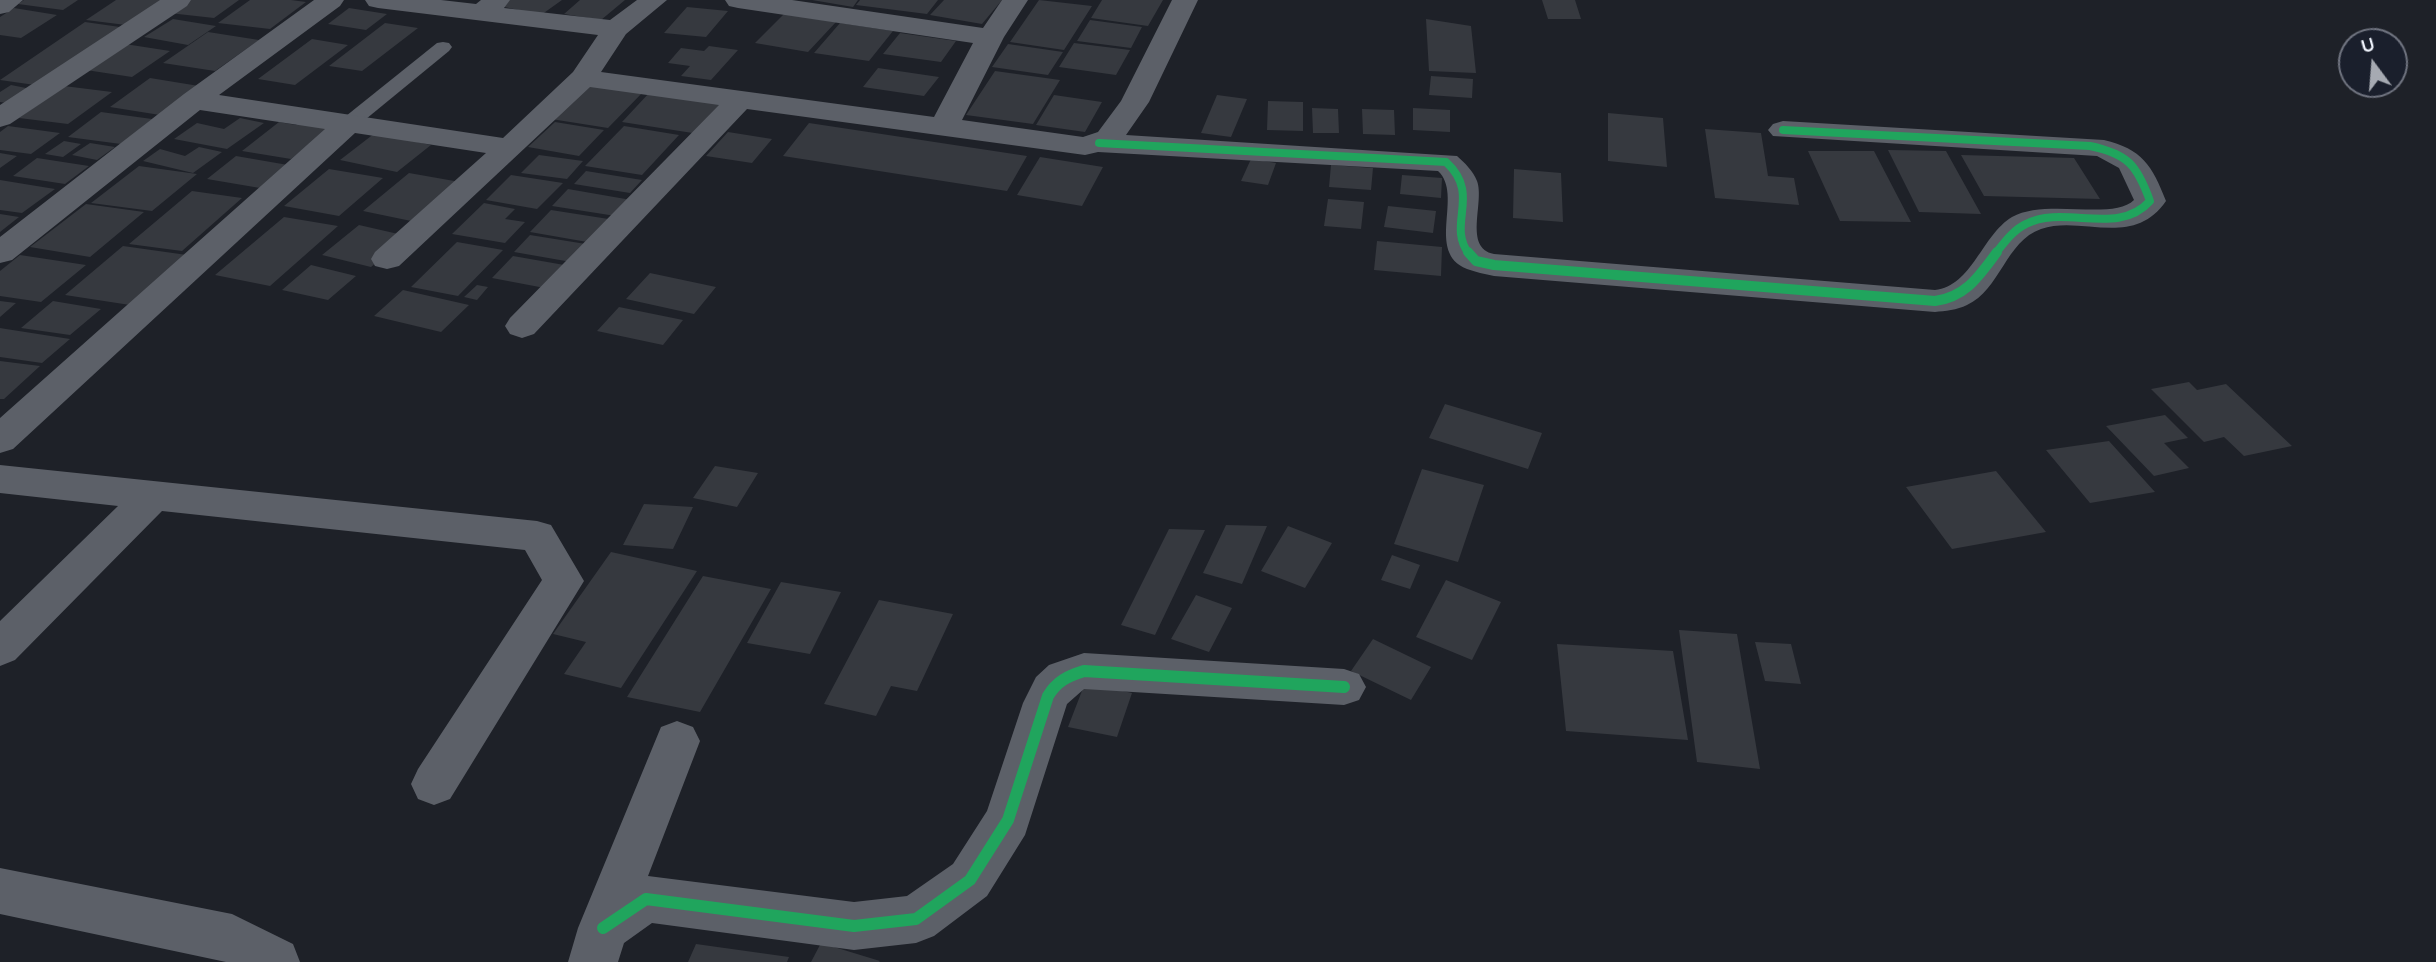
<!DOCTYPE html>
<html>
<head>
<meta charset="utf-8">
<style>
  body { margin:0 }
  #map { position:relative; width:2436px; height:962px; overflow:hidden; background:#1e2128; font-family:Quicksand,sans-serif }
  canvas { display:block }
  .north { position:absolute; left:2338px; top:28px; width:70px; height:70px; box-sizing:border-box; background:#1a1f2c; border:2px solid #707480; border-radius:50%; rotate:344deg; font-size:19px; font-weight:700; line-height:28px; text-align:center; color:#f0f4fd }
  .north::after { content:''; display:block; margin:auto; width:24px; height:32px; background:#a6aab2; clip-path:polygon(50% 0,100% 100%,50% 72%,0 100%) }
</style>
</head>
<body>
<div id="map">
<canvas width="2436" height="962"></canvas>
<div class="north">U</div>
</div>
<script>
const context = document.querySelector('canvas').getContext('2d');
context.lineJoin = 'round';
function fill(path, color) {
  context.fillStyle = color;
  context.fill(path, 'evenodd');
}
function stroke(path, color, width, dash) {
  context.strokeStyle = color;
  context.lineWidth = width;
  context.lineCap = dash ? 'butt' : 'round';
  context.setLineDash(dash || []);
  context.stroke(path);
}
fill(new Path2D(`
  M24,0H78L63,10L18,4Z
  M116,0H173L134,26L86,20Z
  M187,0H239L214,18L169,13Z
  M250,0H291L306,2L270,29L218,23Z
  M508,0H562L541,15L500,6Z
  M580,0H625L601,20L564,14Z
  M812,0H858L853,7Z
  M860,0H938L927,14L856,5Z
  M944,0H1002L982,24L930,15Z
  M1039,0L1092,6L1064,50L1010,42Z
  M1102,0H1163L1148,26L1091,18Z
  M1542,0H1575L1581,19H1548Z
  M687,7L728,11L706,37L664,33Z
  M14,8L57,15L21,38L0,35V17Z
  M349,8L387,14L366,30L328,24Z
  M784,14L836,22L808,52L755,43Z
  M173,19L216,26L188,45L144,37Z
  M1426,19L1471,26L1476,73L1429,71Z
  M1090,20L1142,27L1131,48L1077,41Z
  M85,22L127,28L42,86L0,80Z
  M385,23L418,28L362,71L329,66Z
  M840,23L893,31L869,61L814,53Z
  M208,32L259,40L215,71L163,63Z
  M900,33L956,41L941,62L883,54Z
  M312,39L348,45L295,85L258,79Z
  M1074,43L1130,50L1116,75L1059,67Z
  M125,44L170,51L132,77L86,70Z
  M1008,44L1063,52L1048,75L992,67Z
  M709,46L738,50L711,80L681,76L690,66L668,63L681,48L704,51Z
  M878,68L939,77L924,96L863,87Z
  M995,71L1060,80L1033,124L966,115Z
  M1431,76L1473,79L1472,98L1429,95Z
  M150,78L199,86L160,115L110,107Z
  M589,83L644,91L608,128L551,119Z
  M11,85L36,90L14,104L0,102V92Z
  M64,86L112,92L68,124L19,118Z
  M650,92L726,104L699,134L622,122Z
  M1054,95L1102,102L1085,132L1036,125Z
  M1217,95L1247,99L1231,137L1201,133Z
  M1268,101L1303,102V131L1267,130Z
  M1312,108L1338,109L1339,133H1313Z
  M1413,108L1450,110V132L1413,130Z
  M1362,109L1394,110L1395,135L1363,134Z
  M101,112L152,119L121,144L68,137Z
  M1608,113L1663,118L1667,167L1608,161Z
  M240,118L264,123L227,149L174,139L197,123L224,129Z
  M302,120L333,125L291,159L242,151L279,122L296,125Z
  M555,122L604,130L579,156L528,147Z
  M809,123L1027,156L1007,191L783,156Z
  M8,126L60,133L31,154L0,150V132Z
  M624,126L679,135L642,175L585,166Z
  M1705,129L1761,133L1768,176L1794,178L1799,205L1715,198Z
  M728,132L772,139L752,163L706,156Z
  M375,133L431,145L397,172L340,160Z
  M64,141L81,144L63,157L45,154Z
  M90,143L115,147L97,160L72,155Z
  M199,147L222,152L193,173L143,161L160,149L185,156Z
  M1888,150L1946,151L1981,214L1919,212Z
  M1808,151H1874L1911,222L1840,221Z
  M0,153L17,156L0,168Z
  M539,155L583,161L567,179L521,173Z
  M1961,155L2074,158L2100,199L1984,196Z
  M236,156L288,165L260,188L207,179Z
  M1040,157L1103,167L1082,206L1017,195Z
  M37,158L89,166L65,184L13,176Z
  M1251,159L1276,163L1268,185L1241,181Z
  M1331,165L1373,168L1371,190L1329,187Z
  M139,166L197,174L152,211L91,203Z
  M329,169L383,178L339,216L284,206Z
  M1514,169L1561,173L1563,222L1513,218Z
  M586,171L642,180L630,193L574,184Z
  M409,173L460,182L416,222L363,211Z
  M511,175L563,183L537,209L486,200Z
  M1402,175L1442,178L1441,198L1400,194Z
  M0,180L55,189L22,213L0,210Z
  M568,189L637,201L622,217L552,206Z
  M192,191L242,198L182,251L129,244Z
  M1328,199L1364,202L1361,229L1324,226Z
  M484,203L515,209L505,219L525,222L505,243L452,234Z
  M86,204L144,212L90,257L30,247Z
  M1388,206L1436,211L1433,233L1384,227Z
  M551,210L615,220L593,243L530,232Z
  M0,214L19,217L0,232Z
  M284,217L338,226L270,286L215,275Z
  M359,225L407,236L371,267L322,255Z
  M530,235L592,245L577,263L514,252Z
  M1377,241L1442,247L1441,276L1374,270Z
  M457,242L503,250L458,296L411,287Z
  M123,246L187,255L130,305L65,295Z
  M20,255L86,265L41,302L0,296V271Z
  M513,256L570,266L550,289L492,278Z
  M311,265L356,276L328,300L282,290Z
  M650,273L716,287L694,314L626,299Z
  M477,285L488,287L477,300L464,297Z
  M403,290L469,305L441,332L374,316Z
  M0,301L16,303L0,317Z
  M53,301L101,309L70,335L21,328Z
  M619,307L683,320L663,345L597,331Z
  M0,328L6,329L70,339L42,363L0,357Z
  M0,361L40,366L4,399H0Z
  M2189,382L2197,390L2226,384L2292,446L2244,456L2224,437L2204,442L2151,389Z
  M1445,404L1542,433L1528,469L1429,438Z
  M2165,415L2188,438L2164,443L2189,468L2154,476L2106,426Z
  M2109,441L2155,492L2090,503L2046,450Z
  M715,466L758,473L737,507L693,498Z
  M1422,469L1484,485L1458,562L1394,544Z
  M1996,471L2046,532L1952,549L1906,487Z
  M644,504L693,507L673,549L623,545Z
  M1226,525L1267,526L1242,584L1203,573Z
  M1288,526L1332,543L1305,588L1261,571Z
  M1169,529L1205,530L1155,635L1121,625Z
  M611,552L697,571L621,688L564,674L586,642L553,634Z
  M1392,555L1420,565L1410,589L1381,580Z
  M703,576L771,589L700,712L627,697Z
  M1446,580L1501,602L1472,660L1416,637Z
  M781,582L841,592L810,654L747,643Z
  M1196,595L1232,608L1209,652L1171,639Z
  M879,600L953,614L917,691L891,686L876,716L824,704Z
  M1679,630L1737,634L1760,769L1697,762Z
  M1373,639L1431,667L1411,700L1351,671Z
  M1755,642L1791,644L1801,684L1765,681Z
  M1557,644L1673,651L1688,740L1566,731Z
  M1085,683L1132,693L1117,737L1068,727Z
  M821,943L880,961L879,962H811Z
  M696,944L789,957L787,962H688Z`), '#36393f');
fill(new Path2D(`
  M443,42L449,43L452,47L449,51L355,128H341L339,124L341,120L437,43Z`), '#5c6068');
fill(new Path2D(`
  M0,0H23L9,12L0,14Z
  M160,0H191L187,6L10,124L0,127V105Z
  M314,0H344L340,6L219,95L503,138L573,72L598,35L378,8L369,6L365,0H441L476,4L481,0H510L504,8L610,20L637,0H667L626,34L601,72L934,117L973,43L738,8L729,6L725,0H792L983,28L1002,0H1028L1004,37L962,120L1083,137L1098,132L1121,101L1172,0H1198L1149,102L1126,135L1457,156C1465,163 1473,171 1477,181C1485,202 1463,248 1494,254L1935,290C1972,286 1982,235 2012,217C2046,198 2113,221 2134,200L2119,168L2097,156L1773,136L1768,130L1773,124L1783,121L2104,140C2142,149 2152,165 2166,201C2133,249 2082,215 2041,229C2006,241 2000,290 1967,305C1957,310 1945,311 1935,312L1494,276C1485,274 1475,272 1467,269C1425,252 1464,195 1438,171L1098,152L1085,155L747,109L534,334L522,338L510,334L505,326L510,318L719,105L590,87L399,266L387,269L375,266L371,259L375,252L486,153L355,133L13,449L0,453V418L325,129L200,110L12,260L0,263V237L184,94Z
  M0,465L537,521L551,525L584,581L450,799L434,805L418,799L411,784L418,769L542,580L525,550L162,511L15,660L0,666V621L118,506L0,493Z
  M1084,653L1344,669L1359,674L1366,687L1359,700L1344,705L1084,689L1067,704L1025,835L987,896L934,936L916,943L854,950L652,923L624,943L618,962H568L578,928L661,727L677,721L693,727L700,741L648,876L854,902L907,896L953,864L987,811L1023,703L1036,677L1049,665Z
  M0,868L232,914L293,944L300,962H226L0,914Z`), '#5c6068');
stroke(new Path2D(`
  M1783,130L2090,146C2128,154 2137,165 2150,201C2118,237 2064,204 2026,224C2013,230 2004,243 1995,254
  M1099,143L1446,162C1482,195 1446,224 1469,254`), '#20a55d', 8);
stroke(new Path2D(`
  M1468,252L1476,261L1494,265L1935,301C1966,297 1979,276 1997,252`), '#20a55d', 10);
stroke(new Path2D(`
  M603,928L646,899L854,926L916,919L970,880L1008,820L1048,696C1057,681 1068,676 1084,671L1344,687`), '#20a55d', 12);
</script>
</body>
</html>
